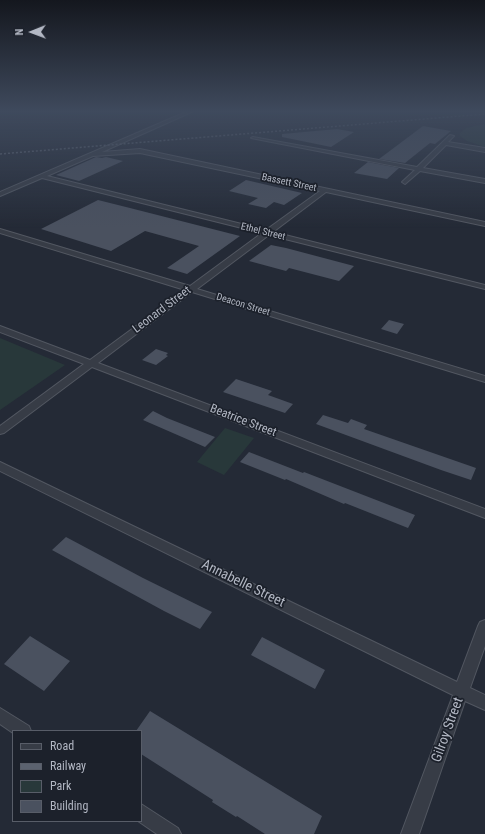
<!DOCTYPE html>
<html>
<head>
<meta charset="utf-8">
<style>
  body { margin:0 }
  #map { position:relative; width:485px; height:834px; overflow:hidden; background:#242a36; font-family:"Roboto Condensed",sans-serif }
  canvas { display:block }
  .legend { position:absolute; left:12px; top:730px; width:130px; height:92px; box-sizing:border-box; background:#1c212b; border:1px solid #585d68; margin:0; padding:5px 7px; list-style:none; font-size:12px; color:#b2b7c3 }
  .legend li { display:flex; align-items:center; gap:8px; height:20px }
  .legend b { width:20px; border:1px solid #585d68 }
  .north { position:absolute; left:12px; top:12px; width:40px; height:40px; -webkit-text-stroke:3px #1c212b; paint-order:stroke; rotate:269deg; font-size:11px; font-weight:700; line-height:16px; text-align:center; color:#b2b7c3 }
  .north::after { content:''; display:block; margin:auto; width:14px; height:18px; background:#b2b7c3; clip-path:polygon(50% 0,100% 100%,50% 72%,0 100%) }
</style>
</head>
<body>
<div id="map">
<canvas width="485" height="834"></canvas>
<ul class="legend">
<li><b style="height:5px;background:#373c46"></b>Road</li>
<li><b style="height:5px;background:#5b626f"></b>Railway</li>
<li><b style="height:11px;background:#28383a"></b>Park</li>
<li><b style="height:11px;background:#4a515f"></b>Building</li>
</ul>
<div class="north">N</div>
</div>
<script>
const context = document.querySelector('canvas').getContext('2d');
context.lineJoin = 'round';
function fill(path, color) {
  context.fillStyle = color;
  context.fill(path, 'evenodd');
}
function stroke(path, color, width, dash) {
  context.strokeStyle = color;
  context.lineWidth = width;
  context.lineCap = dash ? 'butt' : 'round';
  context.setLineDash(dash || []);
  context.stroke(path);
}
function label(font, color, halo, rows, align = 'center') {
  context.font = font + ' "Roboto Condensed",sans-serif';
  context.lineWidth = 3.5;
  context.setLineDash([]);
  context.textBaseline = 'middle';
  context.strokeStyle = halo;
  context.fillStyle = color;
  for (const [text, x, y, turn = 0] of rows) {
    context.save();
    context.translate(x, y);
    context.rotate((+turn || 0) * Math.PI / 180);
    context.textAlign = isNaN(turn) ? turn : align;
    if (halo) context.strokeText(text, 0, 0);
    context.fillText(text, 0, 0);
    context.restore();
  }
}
fill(new Path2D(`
  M485,124V147L467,141L460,136V133L466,128Z
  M0,338L65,365L0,410Z
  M225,428L254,438L224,475L197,462Z`), '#28383a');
fill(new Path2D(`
  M423,126L451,131L435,144L430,143L405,163L379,159Z
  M337,129L354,132L331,147L282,137V134Z
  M96,157L102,158L106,157L123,161L79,181L56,175Z
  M368,162L399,168L387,179L354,173Z
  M246,180L302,193L284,205L274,202L266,208L248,204L258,198L229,191Z
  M98,200L126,207L240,236L187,274L167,268L199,246L145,231L111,251L41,229Z
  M271,245L286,248L354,266L339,281L289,268L286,271L249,261Z
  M389,320L404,324L397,334L381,329Z
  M156,349L168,353L166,355L168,356L156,365L142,360Z
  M236,379L272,391L268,395L293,404L285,413L223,392Z
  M153,411L167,418L215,437L205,447L143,420Z
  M323,415L348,423L351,419L367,425L364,429L476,468L471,480L441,470L316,424Z
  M249,452L303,473L304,472L415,515L408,528L345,503L344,504L286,479L285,480L240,462Z
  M66,537L143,578L212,612L200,629L164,611L52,550Z
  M30,636L70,661L44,691L4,664Z
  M262,637L325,670L315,689L251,655Z
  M150,711L322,816L314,834H265L237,816L236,817L212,802L213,800L141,754V731H136Z`), '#4a515f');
const minor = new Path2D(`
  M188,111H194L102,152L140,149L485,222V226L326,192L273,232L485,285V289L269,235L197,289L485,376V382L192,292L98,363L485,509V518L92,367L4,433L0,434V426L84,364L0,332V326L90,360L185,290L0,233V229L190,286L262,233L42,178L0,196V192ZM140,153L320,191L266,230L47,176L93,156Z
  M450,135L454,136L448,142L485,148V152L446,145L423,168L485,179V183L420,171L405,184L402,182L415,170L251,138L253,137L417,167Z
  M0,462L457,682L478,626L480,622L485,620V646L470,688L485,695V710L465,701L419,834H401L453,695L0,471Z
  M0,708L29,726L31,731H13V733L0,724Z
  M141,804L178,828L181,834H157L138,821H141Z`);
stroke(minor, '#525761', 2);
fill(minor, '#373c46');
stroke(new Path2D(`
  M0,154L485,114`), '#5b626f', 1.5, [2, 2]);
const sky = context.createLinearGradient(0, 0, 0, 228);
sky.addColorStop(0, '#14171e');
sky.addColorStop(0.49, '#3f4a5d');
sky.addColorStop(1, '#3f4a5d00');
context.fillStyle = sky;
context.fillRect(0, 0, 485, 228);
label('10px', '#b2b7c3', '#1c212b', [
  ["Bassett Street",289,183,12],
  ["Ethel Street",263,232,14],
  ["Deacon Street",243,305,17]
]);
label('12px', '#b2b7c3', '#1c212b', [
  ["Leonard Street",162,310,-37],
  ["Beatrice Street",243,421,21]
]);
label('14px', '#b2b7c3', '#1c212b', [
  ["Annabelle Street",243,584,26],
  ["Gilroy Street",448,730,-70]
]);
</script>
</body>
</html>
